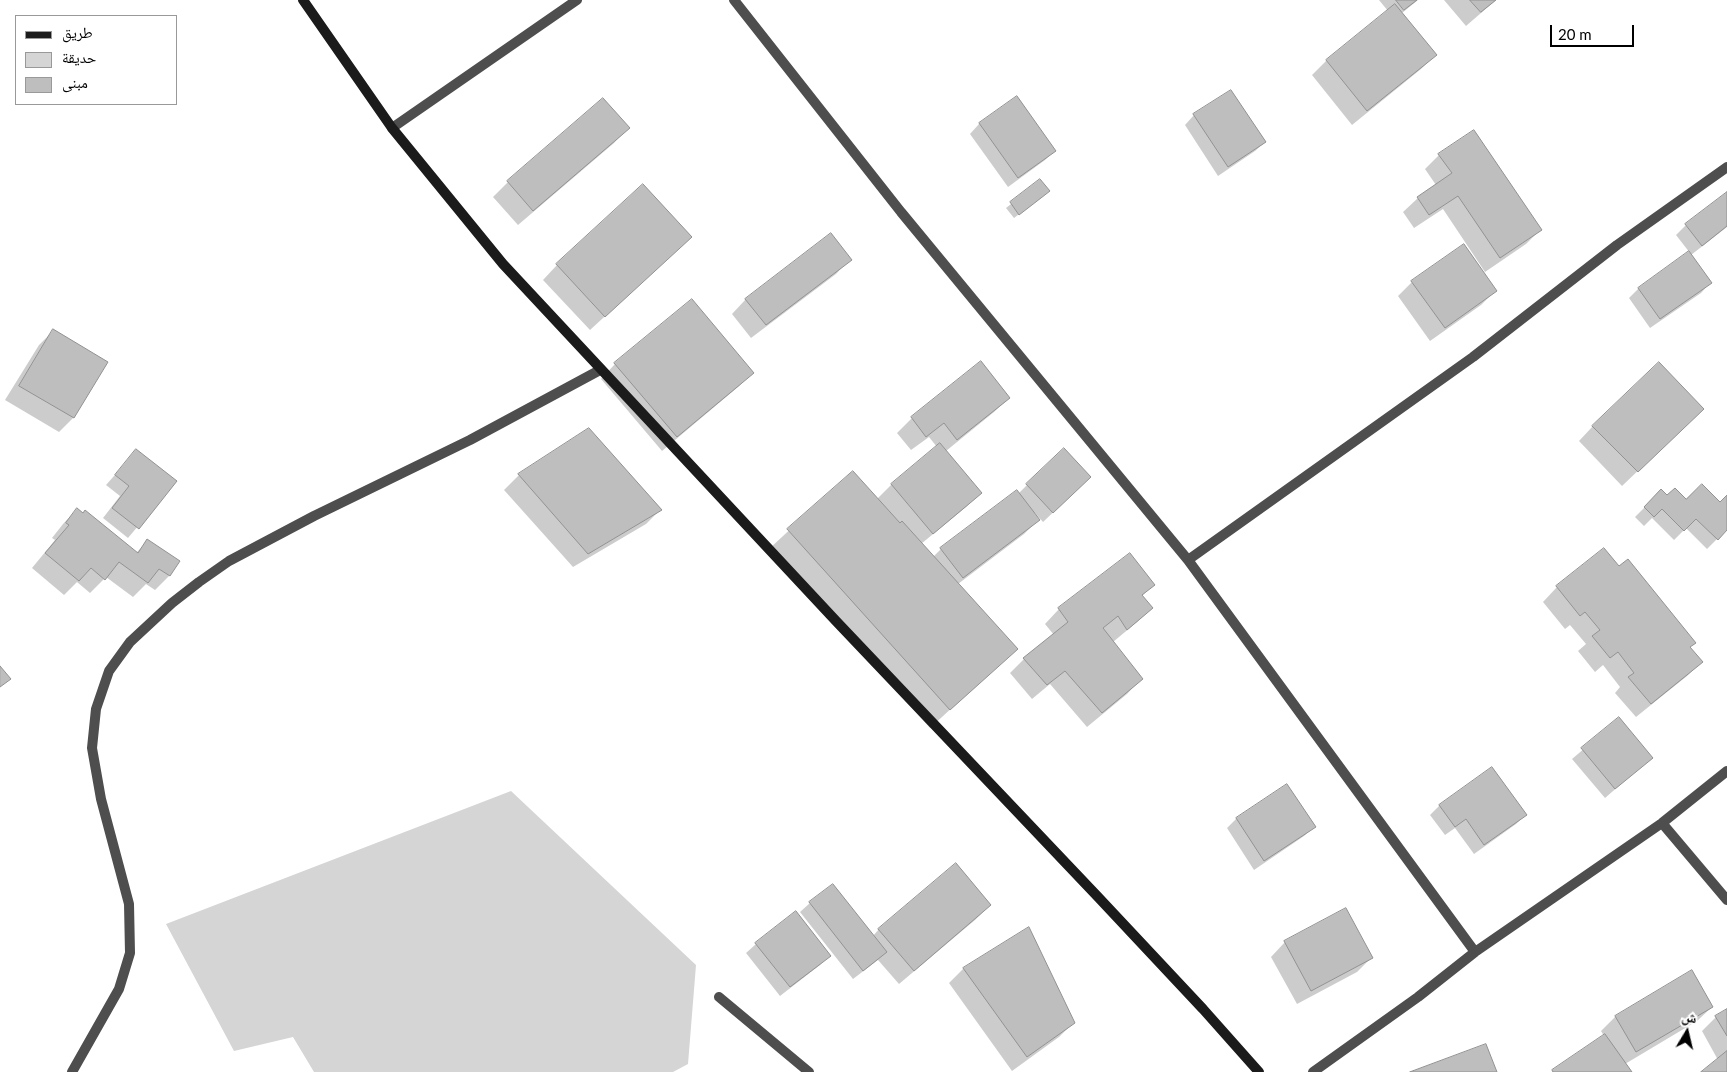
<!DOCTYPE html>
<html>
<head>
<meta charset="utf-8">
<style>
  body { margin:0 }
  #map { position:relative; width:1727px; height:1072px; overflow:hidden; background:#fff; font-family:Lato,"Noto Naskh Arabic",sans-serif }
  canvas { display:block }
  .legend { position:absolute; left:15px; top:15px; width:162px; height:90px; box-sizing:border-box; background:#fff; border:1px solid #999; margin:0; padding:6px 9px; list-style:none; font-size:15px; color:#000 }
  .legend li { display:flex; align-items:center; gap:10px; height:25px }
  .legend b { width:25px; border:1px solid #999 }
  .north { position:absolute; left:1662px; top:1007px; width:50px; height:50px; -webkit-text-stroke:4px #fff; paint-order:stroke; rotate:9deg; font-size:14px; font-weight:700; line-height:20px; text-align:center; color:#000 }
  .north::after { content:''; display:block; margin:auto; width:18px; height:22px; background:#000; clip-path:polygon(50% 0,100% 100%,50% 72%,0 100%) }
  .scale { position:absolute; left:1550px; top:25px; width:84px; height:22px; box-sizing:border-box; border:2px solid #000; border-top:0; padding-left:6px; font-size:15px; line-height:18px; white-space:nowrap; color:#000; -webkit-text-stroke:4px #fff; paint-order:stroke }
</style>
</head>
<body>
<div id="map">
<canvas width="1727" height="1072"></canvas>
<ul class="legend">
<li><b style="height:6px;background:#1b1b1b"></b>طريق</li>
<li><b style="height:14px;background:#d5d5d5"></b>حديقة</li>
<li><b style="height:14px;background:#bebebe"></b>مبنى</li>
</ul>
<div class="north">ش</div>
<div class="scale">20 m</div>
</div>
<script>
const context = document.querySelector('canvas').getContext('2d');
context.lineJoin = 'round';
function fill(path, color) {
  context.fillStyle = color;
  context.fill(path, 'evenodd');
}
function stroke(path, color, width, dash) {
  context.strokeStyle = color;
  context.lineWidth = width;
  context.lineCap = dash ? 'butt' : 'round';
  context.setLineDash(dash || []);
  context.stroke(path);
}
fill(new Path2D(`
  M511,791L696,965L688,1064L673,1072H314L293,1037L234,1051L166,924Z`), '#d5d5d5');
fill(new Path2D(`
  M1379,0H1418L1402,13L1435,55L1421,69L1352,125L1312,75L1326,61L1388,11Z
  M1444,0H1496L1466,26Z
  M1016,98L1054,151L1045,160L1008,187L970,134L979,124Z
  M603,100L628,128L614,143L518,225L493,197L508,182Z
  M1194,115L1265,142L1255,151L1218,176L1185,125Z
  M1439,155L1540,230L1526,244L1485,272L1443,209L1414,228L1403,212L1418,198L1436,185L1425,169Z
  M1040,181L1043,196L1014,218L1006,208Z
  M1727,193V227L1691,255L1710,283L1701,293L1650,328L1629,298L1639,288L1690,253L1676,235L1686,225Z
  M676,251L590,330L543,280L557,265Z
  M850,259L836,274L751,338L732,314L746,299Z
  M1412,282L1495,291L1481,305L1430,341L1398,296Z
  M692,300L752,373L738,387L662,451L601,379L615,364Z
  M53,331L106,363L73,418L59,432L5,400L39,345Z
  M981,363L1009,398L994,412L946,451L981,493L966,507L921,544L933,557L941,549L1018,494L1027,485L1080,487L1043,522L1035,513L1034,514L1038,520L1024,534L958,584L1016,649L930,728L769,549L852,472L877,499L891,485L937,447L929,437L911,450L897,433L912,418Z
  M1688,423L1622,486L1579,441L1593,426Z
  M589,430L660,510L646,524L573,567L504,490L519,475Z
  M136,451L175,482L128,538L103,518L120,496L106,485Z
  M1661,491L1667,497L1686,501L1720,503L1727,496V529L1707,549L1686,528L1674,540L1652,518L1644,526L1635,517Z
  M77,509L136,553L148,541L178,561L169,576L155,590L146,584L133,597L106,577L90,593L77,582L64,595L32,568L55,540L52,538L63,524Z
  M1603,550L1701,662L1687,676L1636,717L1615,693L1620,687L1603,665L1595,672L1578,651L1586,644L1570,625L1565,629L1543,602L1557,587Z
  M1153,585L1142,596L1152,608L1137,622L1113,642L1141,679L1127,694L1087,727L1050,684L1032,699L1010,673L1024,659L1054,635L1045,624L1059,609Z
  M1619,719L1651,758L1605,798L1572,759Z
  M1492,769L1525,815L1516,824L1474,854L1455,828L1445,835L1430,815L1439,806Z
  M1287,786L1314,827L1304,836L1254,870L1227,828L1236,819Z
  M810,903L873,936L879,929L990,905L975,920L899,984L878,960L853,979L800,912Z
  M1028,929L1073,1023L1059,1037L1012,1071L949,983L963,969Z
  M1285,942L1371,958L1357,972L1297,1004L1271,957Z
  M756,944L829,955L820,965L780,996L746,953Z
  M1691,972L1712,1007L1697,1021L1625,1064L1630,1072H1552L1604,1036L1601,1031L1615,1017Z
  M1727,1010V1072H1703L1718,1060L1702,1031L1716,1017Z`), '#0003');
const building = new Path2D(`
  M1396,0H1417L1404,10Z
  M1470,0H1496L1481,12Z
  M1395,4L1437,55L1367,111L1326,60Z
  M1231,90L1266,142L1228,167L1193,114Z
  M1017,96L1056,151L1018,178L979,123Z
  M603,98L630,128L533,211L507,181Z
  M1474,130L1542,230L1500,258L1458,196L1429,215L1417,197L1452,173L1438,154Z
  M1040,179L1050,191L1019,215L1010,202Z
  M643,184L692,237L605,317L556,264Z
  M1727,192V226L1702,246L1685,224Z
  M831,233L852,260L766,325L745,299Z
  M1464,244L1497,291L1445,328L1411,281Z
  M1689,251L1712,283L1660,319L1638,288Z
  M692,299L754,373L677,437L614,363Z
  M53,329L108,362L74,418L19,386Z
  M981,361L1010,398L957,440L944,423L926,437L911,417Z
  M1659,362L1704,409L1638,472L1592,426Z
  M589,428L662,510L588,554L518,474Z
  M940,443L982,493L933,534L891,484Z
  M1064,448L1091,477L1053,513L1026,484Z
  M136,449L177,481L139,529L112,508L129,486L115,475Z
  M853,471L900,523L902,521L1018,649L950,710L787,529Z
  M1702,484L1720,502L1727,495V530L1718,540L1696,519L1684,531L1662,509L1654,517L1644,507L1661,489L1667,495L1675,488L1686,499Z
  M1017,490L1040,520L963,578L940,548Z
  M77,508L83,513L85,510L138,553L147,539L180,561L170,576L159,569L148,583L119,562L105,580L91,568L79,581L45,553L69,525L66,523Z
  M1604,548L1619,566L1628,559L1696,643L1690,647L1703,662L1651,704L1628,677L1634,673L1618,652L1610,658L1592,636L1600,630L1585,612L1580,616L1556,586Z
  M1130,553L1155,585L1142,595L1153,608L1127,630L1118,616L1103,628L1143,679L1102,713L1065,671L1047,685L1023,658L1068,622L1058,608Z
  M0,666L11,679L0,687Z
  M1619,717L1653,758L1615,789L1581,748Z
  M1492,767L1527,815L1484,845L1466,819L1455,827L1439,805Z
  M1287,784L1316,827L1264,861L1236,818Z
  M956,863L991,905L914,971L878,929Z
  M833,884L887,952L863,971L809,902Z
  M1346,908L1373,958L1311,991L1284,941Z
  M796,911L831,956L790,987L755,943Z
  M1029,927L1075,1023L1027,1057L963,968Z
  M1692,970L1713,1007L1636,1052L1615,1016Z
  M1727,1009V1036L1715,1016Z
  M1605,1034L1632,1072H1553L1552,1070Z
  M1486,1044L1497,1072H1410Z
  M1727,1051V1072H1701Z`);
fill(building, '#bebebe');
stroke(building, '#929292', 1);
stroke(new Path2D(`
  M734,0L901,212L1188,560L1475,952
  M392,128L577,0
  M1188,560L1473,357L1617,245L1727,167
  M1662,823L1727,900
  M719,997L809,1072
  M72,1072L119,989L130,953L129,904L101,799L92,748L96,709L109,671L130,642L172,603L199,582L229,561L314,516L470,440L600,370
  M1313,1072L1418,997L1475,952L1662,823L1727,771`), '#4e4e4e', 10);
stroke(new Path2D(`
  M303,0L392,128L503,264L836,621L1099,898L1203,1009L1259,1072`), '#1b1b1b', 10);
</script>
</body>
</html>
